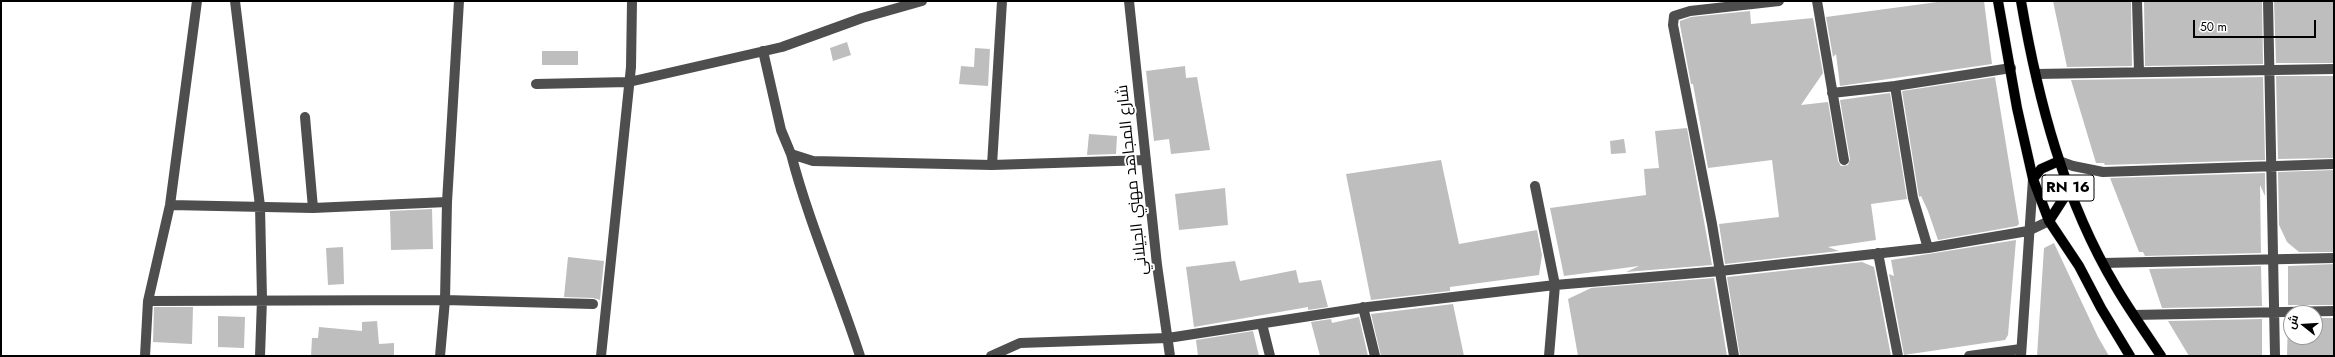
<!DOCTYPE html>
<html>
<head>
<meta charset="utf-8">
<style>
  body { margin:0 }
  #map { position:relative; width:2335px; height:357px; overflow:hidden; background:#fff; font-family:Jost,Cairo,sans-serif }
  canvas { display:block }
  .frame { position:absolute; inset:0; border:2px solid #000; pointer-events:none }
  .north { position:absolute; left:2283px; top:305px; width:40px; height:40px; box-sizing:border-box; background:#fff; border:1px solid #999; border-radius:50%; rotate:287deg; font-size:11px; font-weight:700; line-height:16px; text-align:center; color:#000 }
  .north::after { content:''; display:block; margin:auto; width:14px; height:18px; background:#000; clip-path:polygon(50% 0,100% 100%,50% 72%,0 100%) }
  .scale { position:absolute; left:2193px; top:20px; width:123px; height:18px; box-sizing:border-box; border:2px solid #000; border-top:0; padding-left:5px; font-size:12px; line-height:14px; white-space:nowrap; color:#000; -webkit-text-stroke:3px #fff; paint-order:stroke }
</style>
</head>
<body>
<div id="map">
<canvas width="2335" height="357"></canvas>
<div class="frame"></div>
<div class="north">ش</div>
<div class="scale">50 m</div>
</div>
<script>
const context = document.querySelector('canvas').getContext('2d');
context.lineJoin = 'round';
function fill(path, color) {
  context.fillStyle = color;
  context.fill(path, 'evenodd');
}
function stroke(path, color, width, dash) {
  context.strokeStyle = color;
  context.lineWidth = width;
  context.lineCap = dash ? 'butt' : 'round';
  context.setLineDash(dash || []);
  context.stroke(path);
}
function label(font, color, halo, rows, align = 'center') {
  context.font = font + ' Jost,Cairo,sans-serif';
  context.lineWidth = 4;
  context.setLineDash([]);
  context.textBaseline = 'middle';
  context.strokeStyle = halo;
  context.fillStyle = color;
  for (const [text, x, y, turn = 0] of rows) {
    context.save();
    context.translate(x, y);
    context.rotate((+turn || 0) * Math.PI / 180);
    context.textAlign = isNaN(turn) ? turn : align;
    if (halo) context.strokeText(text, 0, 0);
    context.fillText(text, 0, 0);
    context.restore();
  }
}
fill(new Path2D(`
  M1945,1H1984L1992,64L1840,86L1836,54L1833,57L1826,17Z
  M2053,1H2131L2132,66L2067,67Z
  M2144,1H2262L2263,64L2145,66Z
  M2274,1H2334V63H2276Z
  M1750,11L1751,24L1813,18L1823,73L1801,105L1828,102L1838,161L1841,166L1848,165L1850,159L1840,100L1890,93L1907,199L1871,204L1876,240L1828,247L1839,251L1725,264L1719,224L1779,217L1772,160L1708,168L1693,84H1691L1680,25V21L1691,17Z
  M847,42L851,55L833,61L830,48Z
  M975,48L990,49L988,86L959,84L961,66L974,67Z
  M542,51H578V65H542Z
  M1185,66L1186,78L1197,77L1210,150L1171,154L1169,139L1154,141L1146,71Z
  M2276,76H2334V158L2278,159Z
  M1995,77L2019,224L2017,226L1938,240L1928,211L1921,196L1919,197L1902,91Z
  M2263,77L2265,160L2105,165L2104,163H2096L2071,80Z
  M1687,128L1712,265L1626,272L1639,266L1564,276L1550,208L1646,195L1644,169L1659,168L1655,131Z
  M1089,134L1117,136L1116,154L1087,155Z
  M1624,139L1626,153L1611,154L1610,141Z
  M1441,160L1459,244L1537,230L1542,255L1539,275L1450,287V291L1371,300L1346,174Z
  M2334,170V252H2299L2287,242L2279,225L2278,172Z
  M2265,173V196L2260,185L2261,253L2145,256L2143,252H2139L2110,178Z
  M1225,188L1228,225L1179,230L1175,194Z
  M432,209L433,249L391,250L390,211Z
  M2016,240L2008,335L2005,340L1904,355L1889,274L1894,276L1891,260Z
  M2054,243L2098,337L2109,356H2037L2044,248Z
  M343,247L344,284L328,285L326,248Z
  M568,257L604,261L600,300L593,298L564,297Z
  M1235,261L1240,281L1296,270L1299,283L1321,280L1328,307L1308,310V307L1194,327L1186,267Z
  M1862,262L1874,267L1891,356H1740L1727,277Z
  M2334,264V305H2288V266Z
  M2261,266L2262,306L2162,308L2149,269Z
  M1714,278L1727,356H1578L1568,299L1591,288Z
  M1453,304L1464,356H1381L1371,314Z
  M154,307H193L192,344L153,342Z
  M218,316L245,317L244,348L218,347Z
  M1359,317L1368,356H1320L1311,322L1331,319L1332,323Z
  M2288,318H2291V337H2315V318H2334V356H2287Z
  M2262,319V356H2189L2168,321Z
  M377,321L379,344L394,343V356H311L312,338H318L319,327L362,331V322Z
  M1253,331L1259,356H1198L1196,340Z`), '#bebebe');
const major = new Path2D(`
  M1998,1L2017,108L2033,179L2049,221L2079,266L2101,308L2130,356
  M2021,1C2038,100 2064,200 2116,287C2130,311 2146,333 2161,356
  M2033,179L2041,169L2059,161
  M2049,221L2069,190`);
stroke(major, '#dbdbdb', 11);
stroke(new Path2D(`
  M235,1L260,206L262,299L260,356
  M1129,1L1157,265L1170,356
  M1817,1L1844,160
  M2137,1L2139,72
  M2268,1L2275,356
  M763,51L781,130L791,154L813,161L992,165L1146,160
  M2036,74L2334,69
  M536,84L629,82L782,47L862,18L922,1
  M1895,86L1913,198L1928,248
  M1832,93L1895,86L2011,68
  M305,117L313,208
  M791,154C809,223 838,288 860,356
  M2059,161L2073,166L2103,172L2334,164
  M992,165L1002,1
  M1535,186L1555,285L1549,356
  M170,205L313,208L447,202
  M1878,253L1898,356
  M2103,263L2334,258
  M148,301L445,300L593,304
  M1363,307L1375,356
  M2134,315L2334,311
  M1262,324L1270,356
  M145,356L148,301L170,205L197,1
  M440,356L445,300L447,202L459,1
  M601,356L631,67L632,1
  M991,356L1020,343L1168,338L1368,307L1555,285L1720,271L1928,248L2028,231L2049,221
  M1734,356L1712,224L1673,25L1674,16L1690,11L1779,1
  M1969,356L2021,349
  M2021,356L2033,179`), '#4e4e4e', 10);
stroke(major, '#000', 10);
for (const [x, y, w] of [
  [2068,188,52]
]) {
  const box = new Path2D();
  box.roundRect(x - w / 2, y - 13, w, 26, 3);
  context.fillStyle = '#fff';
  context.fill(box);
  stroke(box, '#000', 1);
}
label('bold 15px', '#000', null, [
  ["RN 16",2068,188]
]);
label('16px', '#000', '#fff', [
  ["شارع المجاهد مهني الجيلاني",1133,180,-96]
]);
</script>
</body>
</html>
